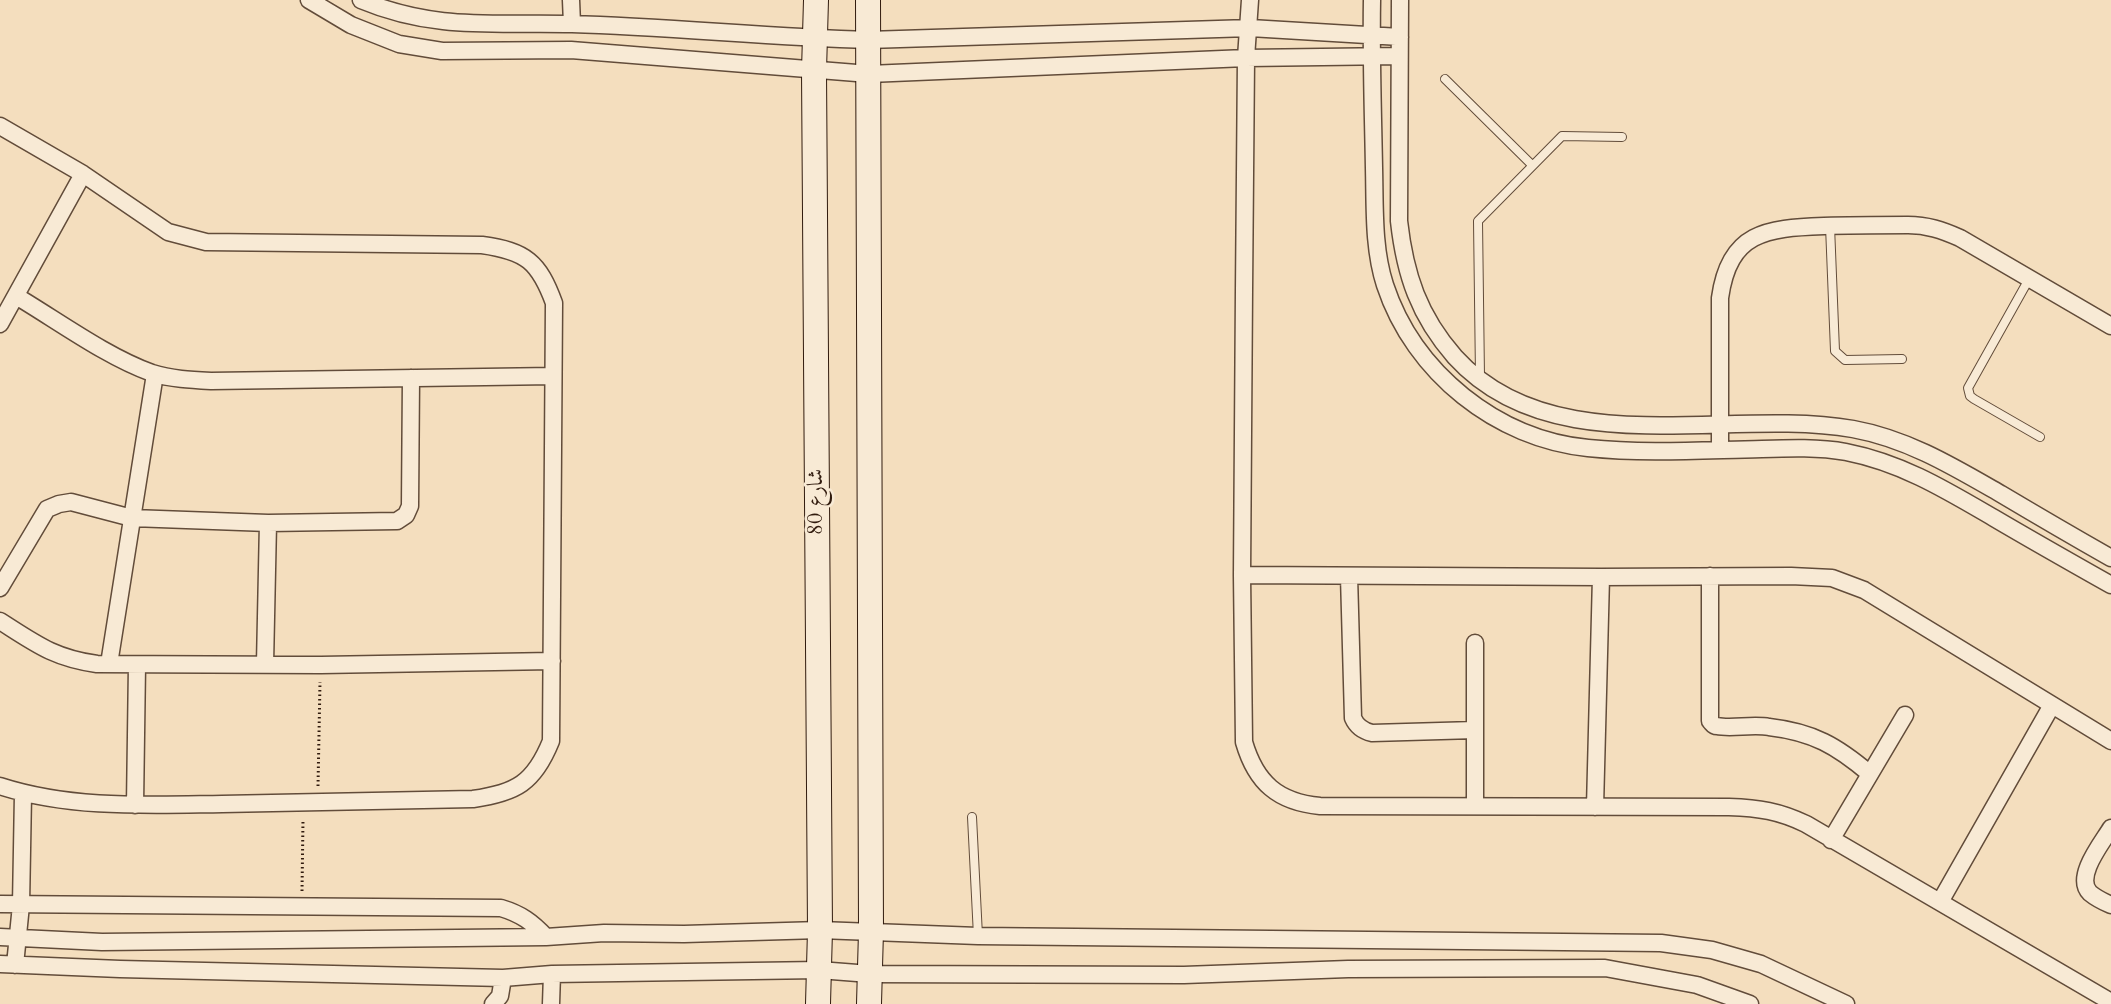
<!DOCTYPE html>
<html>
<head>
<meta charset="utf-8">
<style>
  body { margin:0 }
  canvas { display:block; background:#f4debe }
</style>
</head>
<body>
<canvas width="2111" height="1004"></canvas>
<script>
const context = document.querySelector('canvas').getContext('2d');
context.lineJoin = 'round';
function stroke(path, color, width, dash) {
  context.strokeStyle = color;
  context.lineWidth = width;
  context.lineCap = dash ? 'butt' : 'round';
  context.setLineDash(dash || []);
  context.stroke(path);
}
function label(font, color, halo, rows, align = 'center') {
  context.font = font + ' Cardo,Amiri,serif';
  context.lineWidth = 5;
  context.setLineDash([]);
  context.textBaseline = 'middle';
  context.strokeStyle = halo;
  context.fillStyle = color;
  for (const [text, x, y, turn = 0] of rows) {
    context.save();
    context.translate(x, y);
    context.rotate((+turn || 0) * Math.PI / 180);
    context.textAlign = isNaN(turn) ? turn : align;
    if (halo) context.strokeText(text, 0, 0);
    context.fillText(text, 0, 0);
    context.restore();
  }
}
const lane = new Path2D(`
  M1445,79L1532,165
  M1830,226L1835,351L1845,360L1902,359
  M2029,279L1968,388L1970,396L1974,399L2040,437
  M1480,377L1478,221L1562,136L1622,137
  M972,817L978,936`);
const street = new Path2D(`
  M309,0L351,25L399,44L442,51L571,50L869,74L1246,58L1398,56
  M361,0C435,31 495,22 572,24C671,27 769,37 868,40L1250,28L1400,37
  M571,0L572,24
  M1250,0L1246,58L1244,290L1242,575L1244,742C1256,783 1278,802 1320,806L1729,807C1759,808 1779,811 1806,824L2111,1002
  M1372,0C1371,56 1373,112 1374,168C1375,207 1373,248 1385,285C1414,373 1497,439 1588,448C1646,454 1705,450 1762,449C1790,448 1819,447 1846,452C1902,463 1946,490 1994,518C2033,541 2072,563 2111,585
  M1400,0L1399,221C1405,275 1419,316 1455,357C1553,465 1726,407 1853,429C1908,439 1954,467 2001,494C2038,516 2074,537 2111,558
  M0,126L83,174L168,232L206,242L482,245C526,251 539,262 554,303L551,741C534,783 516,793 473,799C389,801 305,803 222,804C148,805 71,809 0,786
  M16,296C58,321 107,357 152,373C171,379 191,380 211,381L553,376
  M0,324L83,174
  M1720,449V298C1729,232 1766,228 1824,226C1852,225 1880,225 1908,225C1927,225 1942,230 1960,238L2111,326
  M1242,575L1601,577L1791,576L1832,578L1864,590L2111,741
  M1349,576L1353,718C1357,727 1363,731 1372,733L1475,730
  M1710,576V721C1713,724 1713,726 1717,726C1731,729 1753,724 1769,727C1813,732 1837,746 1870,774
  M0,588L47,509L59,504L71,502L132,518L268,523L397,521L406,515L410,506L411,378
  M0,621C36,644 54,658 97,664L321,665L552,661
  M109,664L155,374
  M265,664L268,523
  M135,805L137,665
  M1475,806V643
  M1595,807L1601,577
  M2111,828C2102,843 2074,877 2090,893C2096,898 2104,902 2111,905
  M1831,840L1905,715
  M1940,902L2052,705
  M0,904L501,908C521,914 532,922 546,937
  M0,937L102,942L546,937L604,933L684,934L820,930L978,936L1661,943L1712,950L1761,964L1846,1004
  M0,964L120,969L503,978L552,974L819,970L870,974L1184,975L1348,969L1605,968L1697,985L1750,1004
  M15,965L21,905L23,794
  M493,1004L500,996L503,978
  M551,1004L552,974`);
const secondary = new Path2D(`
  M816,0L814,71L820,930L818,1004
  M868,0L871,931L869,1004`);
stroke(lane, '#624c3a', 10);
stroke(street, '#624c3a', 19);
stroke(secondary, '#311b0e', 26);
stroke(new Path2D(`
  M318,786L320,682
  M302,891L303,820`), '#311b0e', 3, [1.5, 3]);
stroke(lane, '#f8ead5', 8);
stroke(street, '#f8ead5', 16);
stroke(secondary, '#f8ead5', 24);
label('22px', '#311b0e', '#f8ead5', [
  ["شارع 80",817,502,-90]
]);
</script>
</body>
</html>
